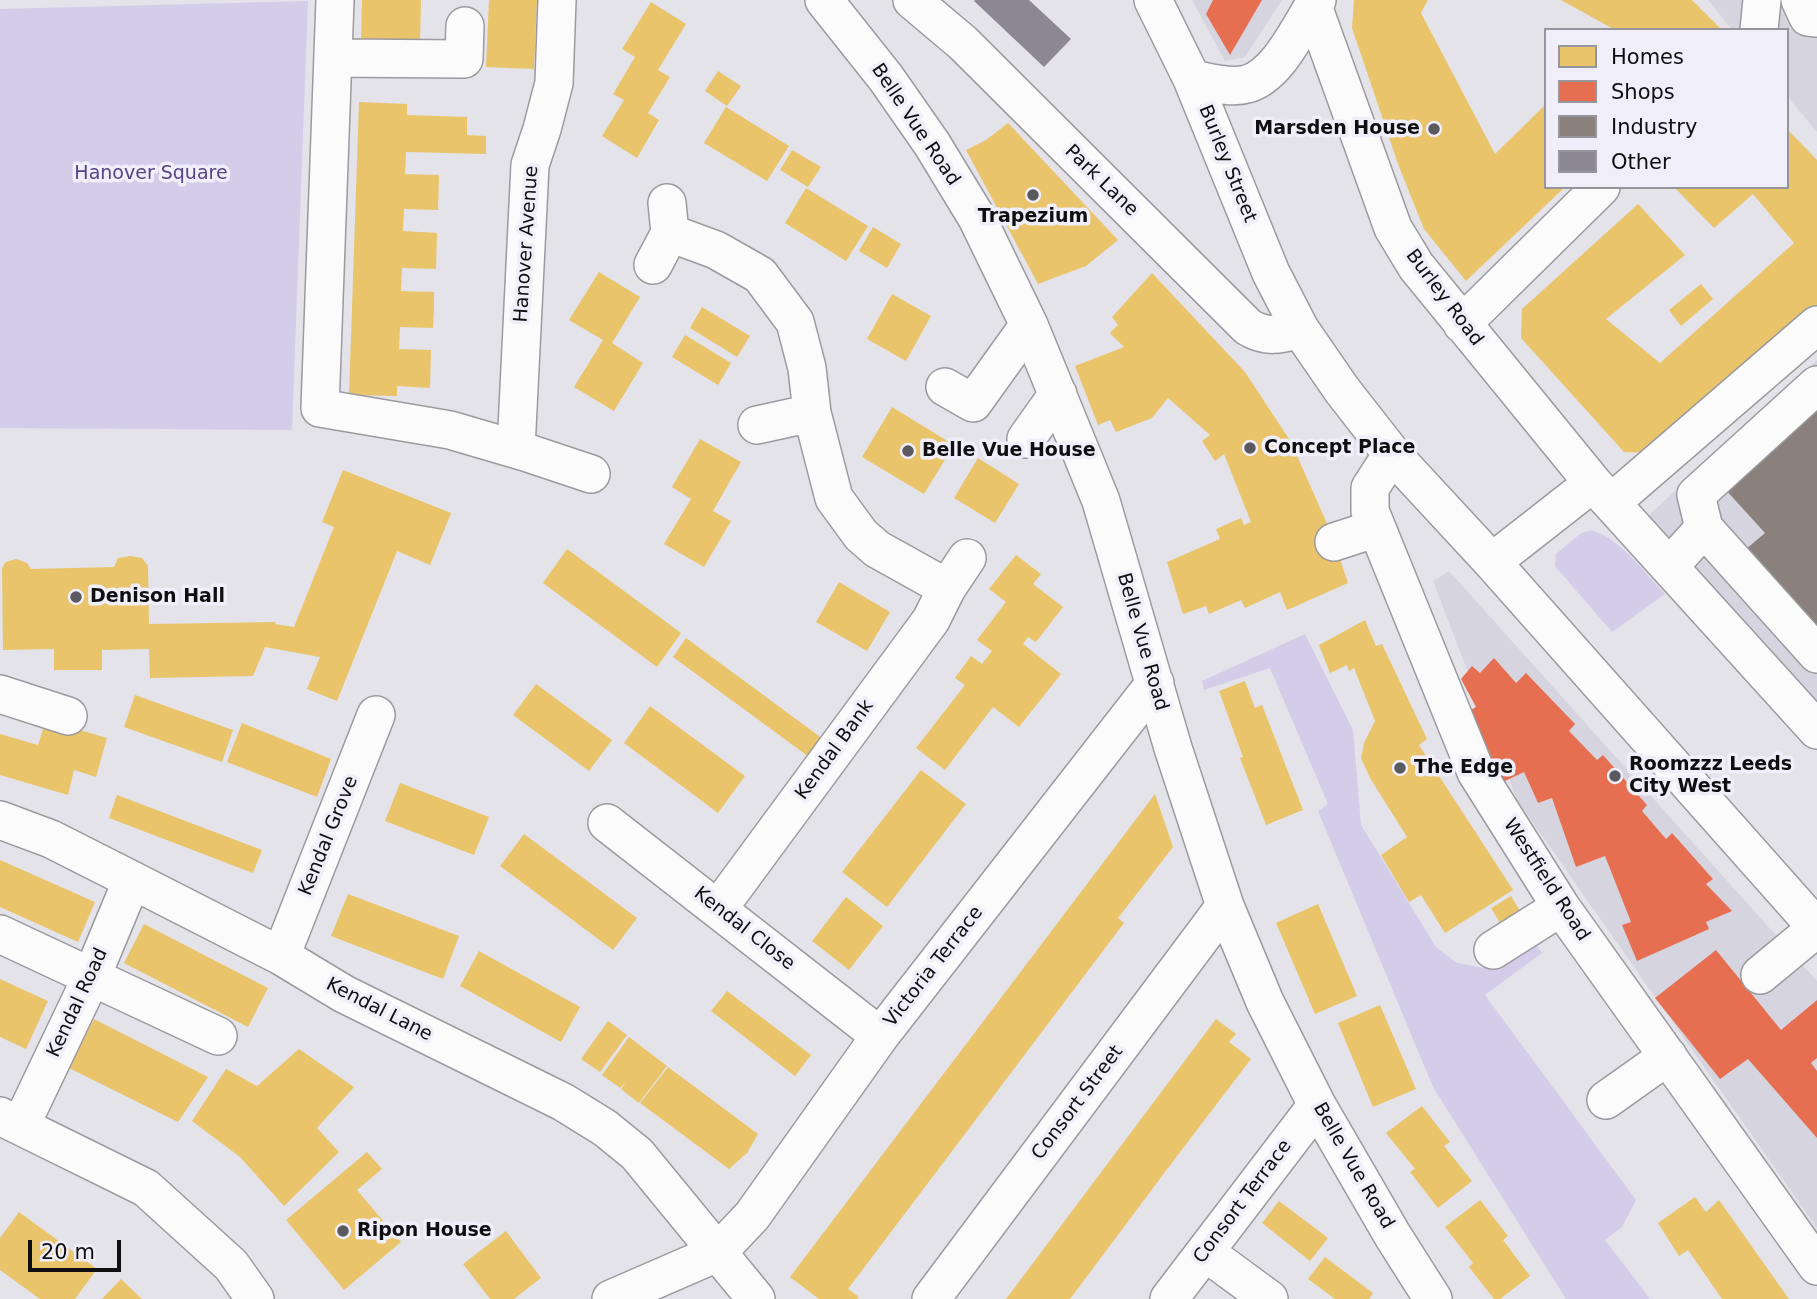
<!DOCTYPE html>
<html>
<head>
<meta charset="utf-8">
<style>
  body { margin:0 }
  #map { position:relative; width:1817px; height:1299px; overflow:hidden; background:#e4e3e9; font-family:"DejaVu Sans",sans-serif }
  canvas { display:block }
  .legend { position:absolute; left:1544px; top:28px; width:245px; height:161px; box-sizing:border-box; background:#f0eef8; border:2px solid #96959c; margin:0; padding:9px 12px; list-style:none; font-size:21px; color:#0f0f12 }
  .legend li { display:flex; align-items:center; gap:14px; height:35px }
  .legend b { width:35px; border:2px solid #96959c }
  .scale { position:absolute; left:28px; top:1240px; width:93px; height:32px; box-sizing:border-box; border:4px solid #0f0f12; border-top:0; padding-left:9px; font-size:21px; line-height:24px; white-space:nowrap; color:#0f0f12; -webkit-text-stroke:5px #f0eef8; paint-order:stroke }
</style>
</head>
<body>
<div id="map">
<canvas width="1817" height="1299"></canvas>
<ul class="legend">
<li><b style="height:19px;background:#e9c46a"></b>Homes</li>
<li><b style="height:19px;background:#e76f51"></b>Shops</li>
<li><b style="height:19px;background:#8a817c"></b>Industry</li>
<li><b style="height:19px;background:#8b8893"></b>Other</li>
</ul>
<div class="scale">20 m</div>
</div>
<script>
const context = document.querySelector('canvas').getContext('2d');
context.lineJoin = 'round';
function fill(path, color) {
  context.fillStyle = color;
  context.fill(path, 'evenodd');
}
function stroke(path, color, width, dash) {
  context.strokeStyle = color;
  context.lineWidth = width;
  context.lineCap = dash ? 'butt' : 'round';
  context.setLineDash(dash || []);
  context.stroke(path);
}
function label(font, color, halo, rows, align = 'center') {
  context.font = font + ' "DejaVu Sans",sans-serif';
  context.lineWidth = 7;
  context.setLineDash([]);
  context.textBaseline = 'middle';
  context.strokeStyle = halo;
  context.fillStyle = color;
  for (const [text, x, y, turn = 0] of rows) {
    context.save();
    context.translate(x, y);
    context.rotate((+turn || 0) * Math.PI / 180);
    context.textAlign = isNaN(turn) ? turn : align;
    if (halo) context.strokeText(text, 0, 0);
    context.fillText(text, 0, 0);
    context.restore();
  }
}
fill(new Path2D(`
  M1192,0H1282L1245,57L1225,61Z
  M1708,0H1817V132L1787,96V30H1732Z
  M1817,360V706L1648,516Z
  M1449,571L1817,981V1228L1517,800L1433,581Z`), '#d6d4df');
fill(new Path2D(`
  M308,1L292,430L0,428V9Z
  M1591,530C1621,539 1644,572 1665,594L1612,632L1555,566L1556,554L1580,534Z
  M1305,634L1353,730L1361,825L1436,947L1457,963L1484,968L1502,963L1537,946L1542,953L1485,995L1636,1200L1622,1227L1605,1240L1650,1299H1566L1433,1087L1318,811L1328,804L1270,668L1204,690L1202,681Z`), '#d3cdea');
fill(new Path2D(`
  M362,0H421L420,43L361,41Z
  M489,0H537L534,69L486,67Z
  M1354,0H1428L1421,13L1495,154L1546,104V187H1565L1466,281L1424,229L1398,164L1352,28Z
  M1561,0H1692L1722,30H1615Z
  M651,2L686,24L658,70L670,77L648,113L659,120L637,158L602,136L624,100L613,94L635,57L622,49Z
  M718,71L741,86L727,106L705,91Z
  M359,102L407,104V115L467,117V135L486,136V154L406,152L405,174L439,175L438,210L404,209L403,231L437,233L436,269L402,268L401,291L434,292V310L433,328L400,327L399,349L431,350L430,388L397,386V396L349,395Z
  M726,107L789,146L767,181L704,143Z
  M1008,123L1118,240L1086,266L1038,284L966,150L986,140Z
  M1787,129L1817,160V305L1654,453L1624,452L1521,338L1522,309L1638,204L1685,255L1606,319L1660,363L1794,243L1753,194L1714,228L1674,187H1787Z
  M792,150L821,167L808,187L780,170Z
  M806,188L868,226L846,261L785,223Z
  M873,227L901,244L887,268L859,251Z
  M599,272L640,297L612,343L643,363L614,411L574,387L603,340L569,320Z
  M1152,273L1245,372L1291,442L1332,535L1348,583L1287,610L1280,592L1245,608L1241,600L1209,614L1206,606L1183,614L1167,562L1220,539L1216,529L1241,518L1244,525L1251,522L1224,454L1215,461L1202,441L1210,435L1168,398L1152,418L1116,432L1110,420L1098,425L1075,366L1124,347L1110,333L1118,325L1112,317Z
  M1701,284L1713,299L1681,326L1669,310Z
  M892,294L931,316L906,361L867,339Z
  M702,307L750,336L737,357L690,328Z
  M685,335L731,363L718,385L672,357Z
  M892,407L954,445L924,494L862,457Z
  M700,439L741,462L713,511L731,521L704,567L664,544L691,499L672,487Z
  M978,458L1019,484L995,523L954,498Z
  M343,470L451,513L430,565L397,551L337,701L307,689L320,657L265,647L253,676L150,678L149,649L102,650V670H54V649L3,650L2,568L6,562L16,559L27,563L31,569L114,567L118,558L130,556L142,558L148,566L149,624L276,622L275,624L294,627L334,527L322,522Z
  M567,549L681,633L657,667L543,583Z
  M1016,555L1041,574L1033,584L1063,607L1036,642L1028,637L1023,644L1061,674L1019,727L993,707L945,770L916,748L965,685L955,678L971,656L982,664L992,651L977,640L1006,602L989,589Z
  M839,582L890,612L867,651L816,622Z
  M1365,620L1376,646L1382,644L1427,739L1419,745L1513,890L1445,933L1421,895L1409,902L1381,855L1407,837L1370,778L1361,758L1364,743L1375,721L1354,668L1349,671L1347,665L1330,673L1319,645Z
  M686,638L823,739L809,757L673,657Z
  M1245,681L1255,708L1262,705L1303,810L1266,825L1240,758L1243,757L1219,691Z
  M536,684L612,740L589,771L513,715Z
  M135,695L233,730L222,762L124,727Z
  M650,706L745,776L718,813L624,743Z
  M46,720L107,738L96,777L74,770L68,795L0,775V734L38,745Z
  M242,723L331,759L317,797L227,762Z
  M921,770L966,804L887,907L842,872Z
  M400,783L489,817L474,855L385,821Z
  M1155,794L1173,847L1118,918L1124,923L848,1289L859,1297L857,1299H819L790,1277Z
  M117,795L262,850L253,873L109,818Z
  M524,834L637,918L613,950L500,866Z
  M0,860L95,902L78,942L0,907Z
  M348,894L459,936L443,979L331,936Z
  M1511,896L1523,916L1503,928L1491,908Z
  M846,897L883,926L849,970L812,941Z
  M1318,904L1357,996L1315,1014L1276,923Z
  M144,924L268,988L248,1027L124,963Z
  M479,951L580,1007L561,1042L460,986Z
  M0,979L48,1001L26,1049L0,1037Z
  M727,991L811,1055L795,1076L711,1011Z
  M1380,1005L1416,1089L1373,1107L1338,1023Z
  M94,1019L208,1077L178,1122L69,1068Z
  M1216,1019L1236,1034L1229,1042L1251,1059L1171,1164L1070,1299H1006Z
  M608,1021L627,1035L600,1072L581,1059Z
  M629,1037L667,1066L639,1103L621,1089L626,1082L620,1088L602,1075Z
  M299,1049L354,1087L317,1128L339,1152L284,1206L240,1157L192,1121L226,1069L257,1086Z
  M668,1067L758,1134L747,1153L729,1169L640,1103Z
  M1422,1106L1450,1142L1444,1146L1472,1181L1438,1208L1410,1172L1415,1169L1386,1133Z
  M367,1152L382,1169L357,1190L401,1242L344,1290L286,1220Z
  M1695,1197L1706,1212L1719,1200L1789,1299H1722L1688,1250L1679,1256L1658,1223Z
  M1480,1200L1508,1236L1503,1240L1530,1276L1500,1299H1494L1469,1267L1473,1263L1445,1227Z
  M1279,1201L1328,1238L1310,1261L1262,1223Z
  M19,1212L97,1269L75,1299H40L0,1270V1238Z
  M506,1231L541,1278L514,1299H490L463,1264Z
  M1325,1257L1373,1293L1369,1299H1335L1308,1279Z
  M121,1279L142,1299H102Z`), '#e9c46a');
fill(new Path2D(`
  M1213,0H1262L1230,55L1206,14Z
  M1494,658L1516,683L1526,673L1575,724L1569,731L1597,760L1603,755L1647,805L1642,811L1666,839L1672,833L1713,879L1706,884L1732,911L1706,922L1709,929L1637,961L1622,925L1631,922L1605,856L1576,867L1552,798L1538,803L1524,772L1501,783L1467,712L1476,707L1461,679L1472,666L1480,673Z
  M1716,950L1781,1030L1817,1000V1058L1811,1063L1817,1071V1138L1748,1059L1720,1079L1655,998Z`), '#e76f51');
fill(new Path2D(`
  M1817,406V628L1745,550L1765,533L1725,489Z`), '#8a817c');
fill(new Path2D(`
  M975,0H1029L1071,39L1044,67L974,1Z`), '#8b8893');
const minor = new Path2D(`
  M335,0L320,408L450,430L525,452L591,474
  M824,0L886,78L932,144L977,218L1029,325L1101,501L1173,748L1225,906L1265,1002L1317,1105L1393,1236L1433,1299
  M912,0L963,43L1248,327C1266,338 1280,335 1300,329
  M1153,0L1192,79L1271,273L1300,329L1342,390L1392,454L1492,562L1817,928
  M1800,0L1808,17L1817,18
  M1313,6L1393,228L1416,266L1593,483L1817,730
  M1759,30L1762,0
  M333,58L464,59L465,26
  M1192,79C1209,82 1230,89 1247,84C1278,76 1300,26 1317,0
  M670,233L716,250L760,275L795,322L807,368L812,413L834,498L861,535L877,549L947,588L931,620L718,909
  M653,265L670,233L667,203
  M1462,324L1601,187
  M945,387L973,403L1029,325
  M757,425L812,413
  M1026,439L1058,394
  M516,449L530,165L542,129L554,83L557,0
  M1392,454L1370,488V511L1476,772L1561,907L1817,1266
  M1612,502L1817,325
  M1704,528L1817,654
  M1334,542L1377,528
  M1492,562L1593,483
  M1669,567L1704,528L1696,495L1817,385
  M947,588L967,558
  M0,694L68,716
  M0,820L51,839L132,880L281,956L344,994L563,1102L605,1128L637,1154L756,1299
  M607,823L880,1036
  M0,934L218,1036
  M1493,950L1561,907
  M281,956L376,715
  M1760,975L1817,928
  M1606,1100L1668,1056
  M0,1116L146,1188L231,1265L255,1299
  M21,1125L92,976L132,880
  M1205,1252L1269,1299
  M611,1299L717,1253L752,1216L880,1036L1155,683
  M931,1299L1225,906
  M1169,1299L1317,1105`);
stroke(minor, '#9b9a9f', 40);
stroke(minor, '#fbfbfc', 37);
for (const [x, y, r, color] of [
  [1434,129,7,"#5a595d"],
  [1033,195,7,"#5a595d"],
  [1250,448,7,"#5a595d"],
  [908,451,7,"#5a595d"],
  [76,597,7,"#5a595d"],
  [1400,768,7,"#5a595d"],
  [1615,776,7,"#5a595d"],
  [343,1231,7,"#5a595d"]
]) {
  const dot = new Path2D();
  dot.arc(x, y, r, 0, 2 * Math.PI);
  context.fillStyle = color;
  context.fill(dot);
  stroke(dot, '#f0eef8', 2.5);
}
label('19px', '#0f0f12', '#f0eef8', [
  ["Belle Vue Road",915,125,56],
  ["Burley Street",1227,164,68],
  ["Park Lane",1101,181,44],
  ["Hanover Avenue",527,244,-86],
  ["Burley Road",1444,298,53],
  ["Belle Vue Road",1142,642,74],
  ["Kendal Bank",835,750,-54],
  ["Kendal Grove",329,836,-68],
  ["Westfield Road",1546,880,57],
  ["Kendal Close",744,929,38],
  ["Victoria Terrace",934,967,-52],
  ["Kendal Road",78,1003,-65],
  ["Kendal Lane",379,1010,27],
  ["Consort Street",1078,1103,-53],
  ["Belle Vue Road",1353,1166,60],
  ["Consort Terrace",1243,1202,-53]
]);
label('bold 19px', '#0f0f12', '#f0eef8', [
  ["Marsden House",1420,129,"right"],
  ["Trapezium",1033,217,"center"],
  ["Concept Place",1264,448],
  ["Belle Vue House",922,451],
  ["Denison Hall",90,597],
  ["Roomzzz Leeds",1629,765],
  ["City West",1629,787],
  ["The Edge",1414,768],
  ["Ripon House",357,1231]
], 'left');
label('19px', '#574485', '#f0eef8', [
  ["Hanover Square",151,174]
]);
</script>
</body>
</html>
